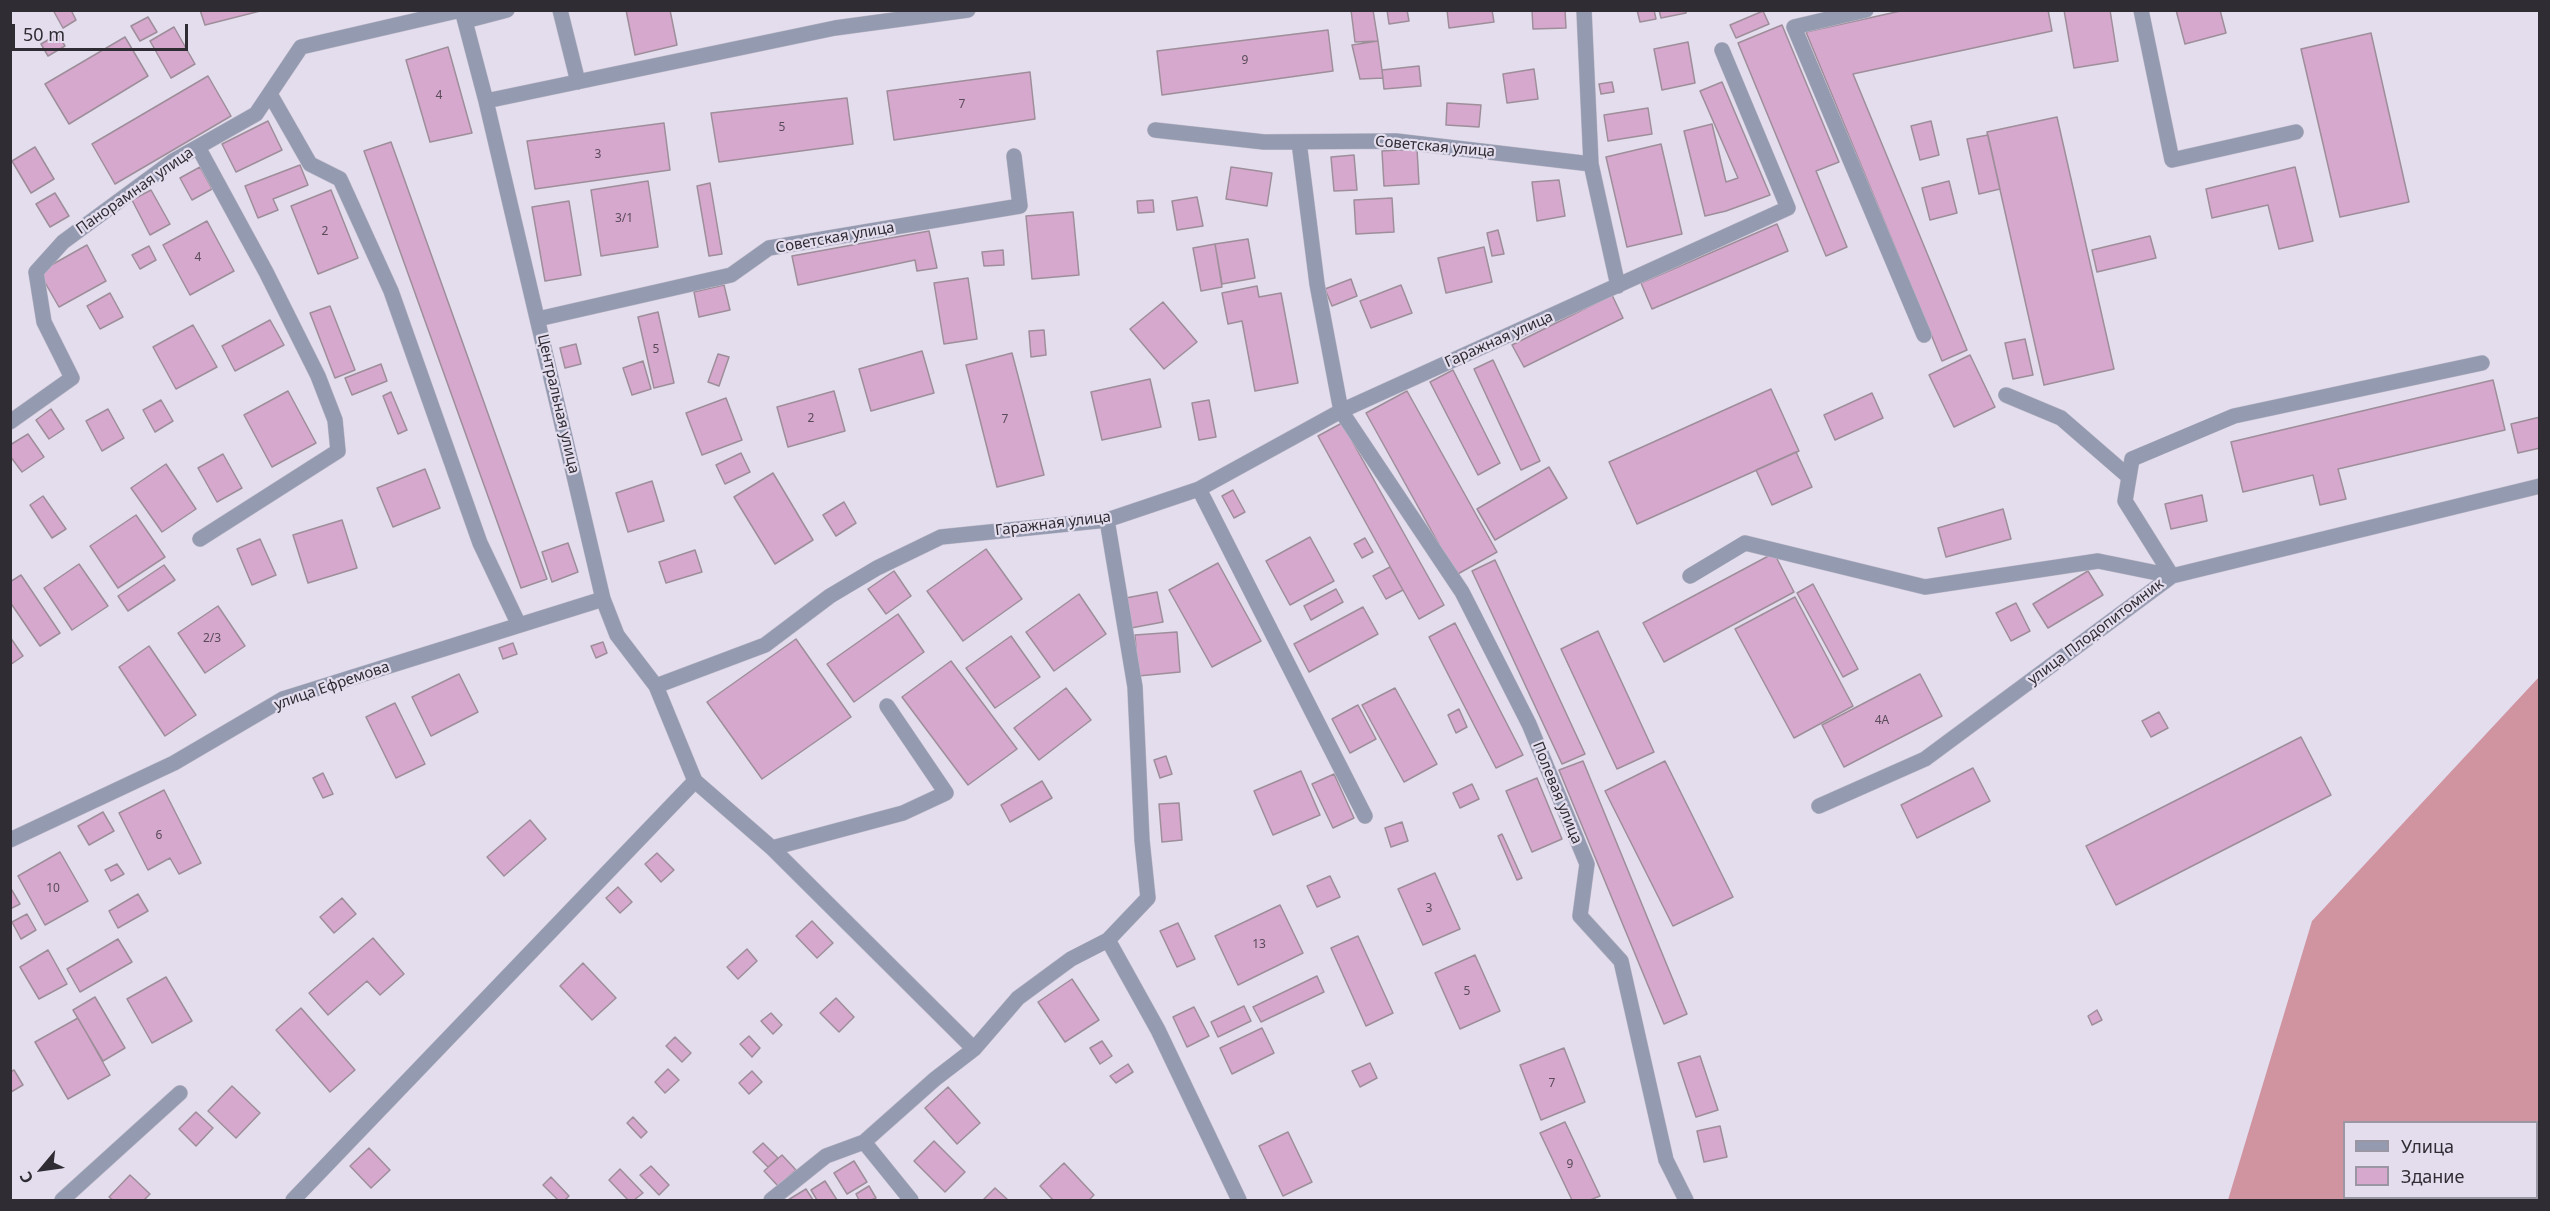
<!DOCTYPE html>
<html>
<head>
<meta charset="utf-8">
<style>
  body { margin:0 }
  #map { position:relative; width:2550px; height:1211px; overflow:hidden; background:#e3ddee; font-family:"Noto Sans",sans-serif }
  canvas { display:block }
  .frame { position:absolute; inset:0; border:12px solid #2f2c33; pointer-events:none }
  .legend { position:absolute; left:2343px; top:1121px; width:195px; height:78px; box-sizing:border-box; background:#e3ddee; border:2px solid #9b96a3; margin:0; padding:8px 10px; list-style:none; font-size:18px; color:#2f2c33 }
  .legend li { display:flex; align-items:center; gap:12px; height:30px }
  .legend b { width:30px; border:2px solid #9b96a3 }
  .north { position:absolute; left:12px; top:1139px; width:60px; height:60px; -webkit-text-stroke:4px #e3ddee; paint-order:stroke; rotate:241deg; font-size:16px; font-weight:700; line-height:24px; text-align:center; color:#2f2c33 }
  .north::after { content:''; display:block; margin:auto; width:21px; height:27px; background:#2f2c33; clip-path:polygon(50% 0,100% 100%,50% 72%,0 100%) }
  .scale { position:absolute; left:12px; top:24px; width:176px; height:27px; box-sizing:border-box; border:3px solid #2f2c33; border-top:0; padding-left:8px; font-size:18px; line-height:21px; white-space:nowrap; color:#2f2c33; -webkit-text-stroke:4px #e3ddee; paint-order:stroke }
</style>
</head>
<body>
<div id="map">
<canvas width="2550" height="1211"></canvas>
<div class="frame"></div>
<ul class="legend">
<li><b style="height:8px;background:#949ab0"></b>Улица</li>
<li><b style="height:16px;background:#d7a8cd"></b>Здание</li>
</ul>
<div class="north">С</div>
<div class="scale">50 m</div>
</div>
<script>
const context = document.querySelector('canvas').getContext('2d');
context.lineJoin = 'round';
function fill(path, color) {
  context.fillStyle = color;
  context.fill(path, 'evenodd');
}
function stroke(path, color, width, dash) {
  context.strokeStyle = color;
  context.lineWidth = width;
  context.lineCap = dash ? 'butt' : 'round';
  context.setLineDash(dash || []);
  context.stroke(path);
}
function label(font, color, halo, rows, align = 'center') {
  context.font = font + ' "Noto Sans",sans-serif';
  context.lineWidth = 4.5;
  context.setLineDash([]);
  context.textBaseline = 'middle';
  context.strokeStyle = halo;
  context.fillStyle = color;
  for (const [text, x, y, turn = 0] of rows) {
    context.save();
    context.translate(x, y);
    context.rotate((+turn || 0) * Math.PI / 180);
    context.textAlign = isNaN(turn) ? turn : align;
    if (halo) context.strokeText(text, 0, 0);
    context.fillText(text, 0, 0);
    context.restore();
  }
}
fill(new Path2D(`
  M2539,677V1200H2228L2312,921ZM2344,1122H2536V1198H2344Z`), '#cf94a0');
const building = new Path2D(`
  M53,10H71L76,20L63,28Z
  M200,10H264L205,25Z
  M626,10H670L677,45L635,55Z
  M1351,10H1373L1378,41L1355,42Z
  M1387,10H1407L1409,21L1389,24Z
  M1447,10H1492L1494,22L1449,28Z
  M1532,10H1565L1566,28L1533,29Z
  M1637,10H1654L1656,19L1640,22Z
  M1659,10H1686V13L1661,18Z
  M1905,10H2048L2052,31L1853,74L1967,350L1942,361L1806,32Z
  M2064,10H2110L2118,61L2074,68Z
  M2176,10H2220L2226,33L2185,44Z
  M1763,11L1769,24L1736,38L1730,25Z
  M148,17L157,32L140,41L131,26Z
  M1782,25L1839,162L1816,171L1847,247L1826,256L1738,43Z
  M174,27L195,64L171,78L150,41Z
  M1328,30L1333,71L1162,95L1157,51Z
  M2371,33L2409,202L2340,217L2301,49Z
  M58,34L65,46L48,56L41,44Z
  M125,37L148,76L69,124L45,84Z
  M1378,41L1383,78L1360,79L1352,45Z
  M1688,42L1695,83L1662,90L1654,49Z
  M448,47L472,133L430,142L406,60Z
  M1419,66L1421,86L1384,89L1382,70Z
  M1534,69L1538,99L1507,103L1503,74Z
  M1030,72L1035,119L894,140L887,91Z
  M208,76L231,116L115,184L92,144Z
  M1612,82L1614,92L1601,94L1599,84Z
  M1722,82L1770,195L1726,211L1705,216L1684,131L1712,124L1726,182L1738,178L1700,91Z
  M847,98L853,144L719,162L711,113Z
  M1447,103L1481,105L1479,127L1446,125Z
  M1648,108L1652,134L1608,141L1604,115Z
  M2057,117L2114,369L2044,385L1987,132Z
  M268,121L282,150L236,172L222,144Z
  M1931,121L1939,155L1920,160L1911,126Z
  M664,123L670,170L535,189L527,141Z
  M1988,135L2000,189L1979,194L1967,139Z
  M391,142L547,579L521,588L364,151Z
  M1661,144L1682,234L1627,247L1606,157Z
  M35,147L54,179L31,193L12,161Z
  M1417,149L1419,184L1384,186L1382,151Z
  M1354,155L1357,190L1334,191L1331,157Z
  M300,165L308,185L273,199L278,210L258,218L245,186Z
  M200,167L212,189L192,200L180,178Z
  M1231,167L1272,173L1267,206L1226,199Z
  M2295,167L2313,241L2279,249L2268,205L2212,218L2206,189Z
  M1559,180L1565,216L1537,221L1532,182Z
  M648,181L658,247L601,256L591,190Z
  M1949,181L1957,213L1930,220L1922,188Z
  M710,183L722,254L709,256L697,186Z
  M151,190L170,224L150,235L132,200Z
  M331,190L358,258L318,274L291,206Z
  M55,193L69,216L50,227L36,204Z
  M1197,197L1203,226L1177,230L1172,201Z
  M1392,198L1394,232L1356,234L1354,200Z
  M1153,200L1154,212L1138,213L1137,201Z
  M569,201L581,275L545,281L532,207Z
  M1073,212L1079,275L1032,279L1026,216Z
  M207,221L234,271L190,295L163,245Z
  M1777,224L1788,251L1652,309L1641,283Z
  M1498,230L1504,254L1492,256L1487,233Z
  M929,231L937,268L917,271L915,260L798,285L792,256Z
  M2150,236L2156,258L2097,272L2092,250Z
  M1248,239L1255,278L1222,284L1215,244Z
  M1215,244L1222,287L1201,291L1193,248Z
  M87,245L106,281L59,307L39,272Z
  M149,246L156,260L140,269L132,255Z
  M1484,247L1492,282L1446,293L1438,258Z
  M1003,250L1004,265L984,266L982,252Z
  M968,278L977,339L944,344L934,283Z
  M1351,279L1357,296L1332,306L1325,289Z
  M724,285L730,310L699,317L694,292Z
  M1401,285L1412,313L1371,328L1360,301Z
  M1257,286L1259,297L1281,293L1298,383L1255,391L1242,321L1228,324L1222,293Z
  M110,293L123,317L100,329L87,306Z
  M1612,295L1623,318L1524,367L1512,345Z
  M1163,302L1197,342L1164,369L1130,329Z
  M330,306L355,370L335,378L310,313Z
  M658,312L674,383L654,388L638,317Z
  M270,320L284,345L235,371L222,346Z
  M193,325L217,367L176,389L153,347Z
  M1044,330L1046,355L1031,357L1029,331Z
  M2025,339L2033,375L2013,379L2005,343Z
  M576,344L581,364L565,368L560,348Z
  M922,351L934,393L871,411L859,369Z
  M1012,353L1044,475L997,487L966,365Z
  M718,354L729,357L719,386L708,382Z
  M1970,355L1995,407L1954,427L1929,375Z
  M1493,360L1540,461L1521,470L1474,369Z
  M643,361L651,389L632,395L623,368Z
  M381,364L387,381L352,395L345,378Z
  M1453,370L1500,463L1478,475L1430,382Z
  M1150,379L1161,427L1102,440L1091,392Z
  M2493,380L2505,430L2338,469L2346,499L2320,505L2313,475L2243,492L2231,442Z
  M1771,389L1799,451L1637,524L1609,462Z
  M288,391L316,443L272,467L244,415Z
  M834,391L845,431L788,447L777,407Z
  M1407,391L1497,552L1456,575L1366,413Z
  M391,392L407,430L398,434L383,396Z
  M1872,393L1883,418L1835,440L1824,415Z
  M726,398L742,440L702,455L686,413Z
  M161,400L173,421L155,432L143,410Z
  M1209,400L1216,437L1199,440L1192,403Z
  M51,409L64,429L49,439L36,420Z
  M108,409L124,438L102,451L86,421Z
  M2540,417V448L2518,453L2511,424Z
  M1342,423L1444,605L1419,619L1318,436Z
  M28,434L44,457L22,472L10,456V445Z
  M1796,452L1812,487L1772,505L1756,470Z
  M741,453L750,472L725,484L716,465Z
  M223,454L242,488L217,502L198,468Z
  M166,464L196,509L162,532L131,488Z
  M1549,467L1567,498L1495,540L1477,509Z
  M425,469L440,508L393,527L377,488Z
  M773,473L813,540L775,564L734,497Z
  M652,481L664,521L628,532L616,493Z
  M1233,490L1245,512L1234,518L1222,496Z
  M2202,495L2207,521L2171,529L2165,504Z
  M43,496L66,529L52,538L30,505Z
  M844,502L856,523L836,536L823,515Z
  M2003,509L2011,539L1946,557L1938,528Z
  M136,515L165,557L118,588L90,546Z
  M342,520L357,568L308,583L293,535Z
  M1310,537L1334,581L1290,605L1266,561Z
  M1365,538L1373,552L1362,558L1354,544Z
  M260,539L276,575L252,585L237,549Z
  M568,543L578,572L552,582L542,552Z
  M986,549L1022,599L963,641L927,591Z
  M695,550L702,572L666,583L659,562Z
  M1774,553L1794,592L1664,662L1643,623Z
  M1495,560L1585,754L1562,764L1472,571Z
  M1218,563L1261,641L1212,667L1169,590Z
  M79,564L108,606L72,630L44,588Z
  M164,565L175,580L128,611L118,596Z
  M1390,567L1403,590L1386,599L1373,576Z
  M894,571L911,596L886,614L868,589Z
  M2088,571L2103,595L2048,628L2033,604Z
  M21,575L60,633L40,646L10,602V582Z
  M1813,584L1858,669L1843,677L1797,593Z
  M1336,589L1343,602L1311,620L1304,606Z
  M1157,592L1163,622L1131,628L1126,598Z
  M1079,594L1106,634L1054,671L1026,632Z
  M1795,597L1853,706L1794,738L1735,629Z
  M2016,603L2030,631L2011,641L1996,613Z
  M218,606L245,646L205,673L178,633Z
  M1363,607L1378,634L1309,672L1294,644Z
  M898,614L924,652L854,702L827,664Z
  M1455,623L1523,755L1496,768L1429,637Z
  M1598,631L1654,752L1617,769L1561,649Z
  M1177,632L1180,672L1138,676L1135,635Z
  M1011,636L1040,677L995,708L966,668Z
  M10,637L23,656L10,665Z
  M796,639L851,717L762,779L707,702Z
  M603,642L607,653L596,658L591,646Z
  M513,643L517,654L503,659L499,648Z
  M149,646L196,715L165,736L119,667Z
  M951,661L1017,749L968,785L902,697Z
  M459,674L478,712L431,736L412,697Z
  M1920,674L1942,716L1844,767L1822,725Z
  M1066,688L1091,720L1039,760L1014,728Z
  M1395,688L1437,764L1404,782L1362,705Z
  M395,703L425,764L396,778L366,717Z
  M1358,705L1376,739L1350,753L1332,719Z
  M1459,709L1467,727L1456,733L1448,715Z
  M2159,712L2168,728L2151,737L2142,721Z
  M2301,737L2331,795L2116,905L2086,846Z
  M1166,756L1172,774L1160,778L1154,760Z
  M1583,761L1687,1014L1664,1024L1559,770Z
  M1665,761L1733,897L1673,926L1605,791Z
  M1973,768L1990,801L1917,838L1901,805Z
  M1301,771L1320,815L1273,835L1254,791Z
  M323,773L333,794L323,798L313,778Z
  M1334,774L1354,818L1333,828L1312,784Z
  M1537,778L1562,839L1532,852L1506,791Z
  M1042,781L1052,798L1010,822L1001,805Z
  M1472,784L1479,799L1460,808L1453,793Z
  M164,790L201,863L179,874L170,858L148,870L119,813Z
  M1179,803L1182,840L1162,842L1159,804Z
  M103,812L114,831L89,845L78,826Z
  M530,820L546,839L504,876L487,857Z
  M1402,822L1408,841L1391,847L1385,828Z
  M1502,834L1522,878L1517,880L1498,836Z
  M60,852L88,901L45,925L18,876Z
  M657,853L674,870L661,882L645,864Z
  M117,864L124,874L111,881L105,870Z
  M1435,873L1460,929L1423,945L1398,889Z
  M1330,876L1340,897L1317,907L1307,886Z
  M10,887L20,904L10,909Z
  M618,887L632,902L620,913L606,898Z
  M138,894L148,911L118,928L109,911Z
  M342,898L356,914L334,933L320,917Z
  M1280,905L1303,953L1238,985L1215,936Z
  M27,914L36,930L21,939L12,922Z
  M812,921L833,943L817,958L796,936Z
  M1178,923L1195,959L1177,967L1160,931Z
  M1358,936L1393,1013L1366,1026L1331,948Z
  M373,938L404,974L380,995L367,981L328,1015L309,993Z
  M118,939L132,962L80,992L67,969Z
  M747,949L757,961L738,979L727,967Z
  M48,950L67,984L39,999L20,967Z
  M1475,955L1500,1011L1460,1029L1435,973Z
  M583,963L616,998L592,1020L560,986Z
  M1317,976L1324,992L1261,1022L1253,1007Z
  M166,977L192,1021L152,1043L127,999Z
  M1072,979L1099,1020L1065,1042L1038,1002Z
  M95,997L125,1048L103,1061L73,1010Z
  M836,998L854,1017L839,1032L820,1013Z
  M1244,1006L1251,1021L1218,1037L1211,1022Z
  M1194,1007L1209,1036L1187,1047L1173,1017Z
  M301,1008L355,1070L330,1092L276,1030Z
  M2097,1010L2102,1020L2092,1025L2088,1016Z
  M771,1013L782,1025L773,1034L761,1021Z
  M78,1018L110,1075L68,1099L35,1042Z
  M1262,1028L1274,1053L1232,1074L1220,1048Z
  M749,1036L760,1048L752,1057L740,1044Z
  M675,1037L691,1053L682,1062L666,1046Z
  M1102,1041L1112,1056L1100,1064L1090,1048Z
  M1564,1048L1585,1102L1541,1120L1520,1065Z
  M1700,1056L1718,1110L1696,1117L1678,1063Z
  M1370,1063L1377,1078L1360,1087L1352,1071Z
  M1128,1064L1133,1072L1116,1083L1110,1076Z
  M668,1069L679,1080L665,1093L655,1082Z
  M14,1070L23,1085L11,1092L10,1072Z
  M752,1071L762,1082L749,1094L739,1083Z
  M232,1086L260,1113L236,1138L208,1111Z
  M948,1087L980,1123L957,1144L925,1108Z
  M196,1112L213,1128L196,1146L179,1129Z
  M633,1117L647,1132L641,1138L627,1123Z
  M1565,1122L1600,1196L1590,1200H1572L1540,1133Z
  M1720,1126L1727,1157L1704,1162L1697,1131Z
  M1288,1132L1312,1182L1283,1196L1259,1146Z
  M934,1141L965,1172L945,1192L914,1161Z
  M763,1143L778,1158L768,1167L753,1152Z
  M369,1148L390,1170L371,1188L350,1166Z
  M782,1155L796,1170L778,1186L764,1171Z
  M854,1161L867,1182L847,1194L834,1173Z
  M1064,1163L1094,1195L1089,1200H1053L1040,1186Z
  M651,1166L669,1185L659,1195L640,1175Z
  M620,1169L643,1193L634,1200H628L609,1180Z
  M130,1175L150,1194L144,1200H113L109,1197Z
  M551,1177L569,1196L565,1200H558L543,1185Z
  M825,1181L837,1200H817L811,1190Z
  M869,1186L876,1198L871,1200H859L856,1194Z
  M995,1188L1008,1200H983Z
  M806,1189L813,1200H788Z`);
fill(building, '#d7a8cd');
stroke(building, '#9e8e9a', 1.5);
const minor = new Path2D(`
  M462,10L486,101L603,599L617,635L656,686L695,781L772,848L974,1049
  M560,10L578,82
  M1584,10L1591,164
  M1866,10L1794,27L1924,335
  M2141,10L2172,160L2296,132
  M465,21L507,10
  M270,94L310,164L340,179L391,291L480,543L519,625
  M486,101L835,28L968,10
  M1155,130L1264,142L1396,141L1591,164L1618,286
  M1299,142L1317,284L1341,411L1462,592L1529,724L1587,864L1580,916L1621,961L1666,1160L1686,1200
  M198,147L266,272L318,376L335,420L338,451L200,539
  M538,319L731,275L769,248L1020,206L1014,156
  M2006,395L2061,418L2129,477
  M10,422L72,378L44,322L36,272L63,242L173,161L256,114L301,47L461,10
  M1199,489L1365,816
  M1107,520L1135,687L1142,840L1148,898L1108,940L1158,1030L1239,1200
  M1690,576L1745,543L1925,587L2098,561L2172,576L2125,501L2132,459L2234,416L2482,363
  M656,686L765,645L830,596L877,568L941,537L1107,520L1199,489L1341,411L1788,208L1722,50
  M1819,806L1925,759L2172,576L2540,486
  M10,840L174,763L283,699L603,599
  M772,848L903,813L946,793L887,706
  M864,1142L911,1200
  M62,1200L180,1093
  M293,1200L695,781
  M771,1200L826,1156L864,1142L935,1079L974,1049L1018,998L1071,959L1108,940`);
stroke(minor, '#bfbac9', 16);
stroke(minor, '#949ab0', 15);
label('12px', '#594b5a', null, [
  ["9",1245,61],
  ["4",439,96],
  ["7",962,105],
  ["5",782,128],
  ["3",598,155],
  ["3/1",624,219],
  ["2",325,232],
  ["4",198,258],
  ["5",656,350],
  ["2",811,419],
  ["7",1005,420],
  ["2/3",212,639],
  ["4А",1882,721],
  ["6",159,836],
  ["10",53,889],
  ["3",1429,909],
  ["13",1259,945],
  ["5",1467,992],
  ["7",1552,1084],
  ["9",1570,1165]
]);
label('15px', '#2f2c33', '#e3ddee', [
  ["Советская улица",1435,147,5],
  ["Панорамная улица",135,191,-35],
  ["Советская улица",835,238,-10],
  ["Гаражная улица",1499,340,-24],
  ["Центральная улица",558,404,77],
  ["Гаражная улица",1053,524,-7],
  ["улица Плодопитомник",2096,632,-37],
  ["улица Ефремова",332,686,-19],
  ["Полевая улица",1557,793,68]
]);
</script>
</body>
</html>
